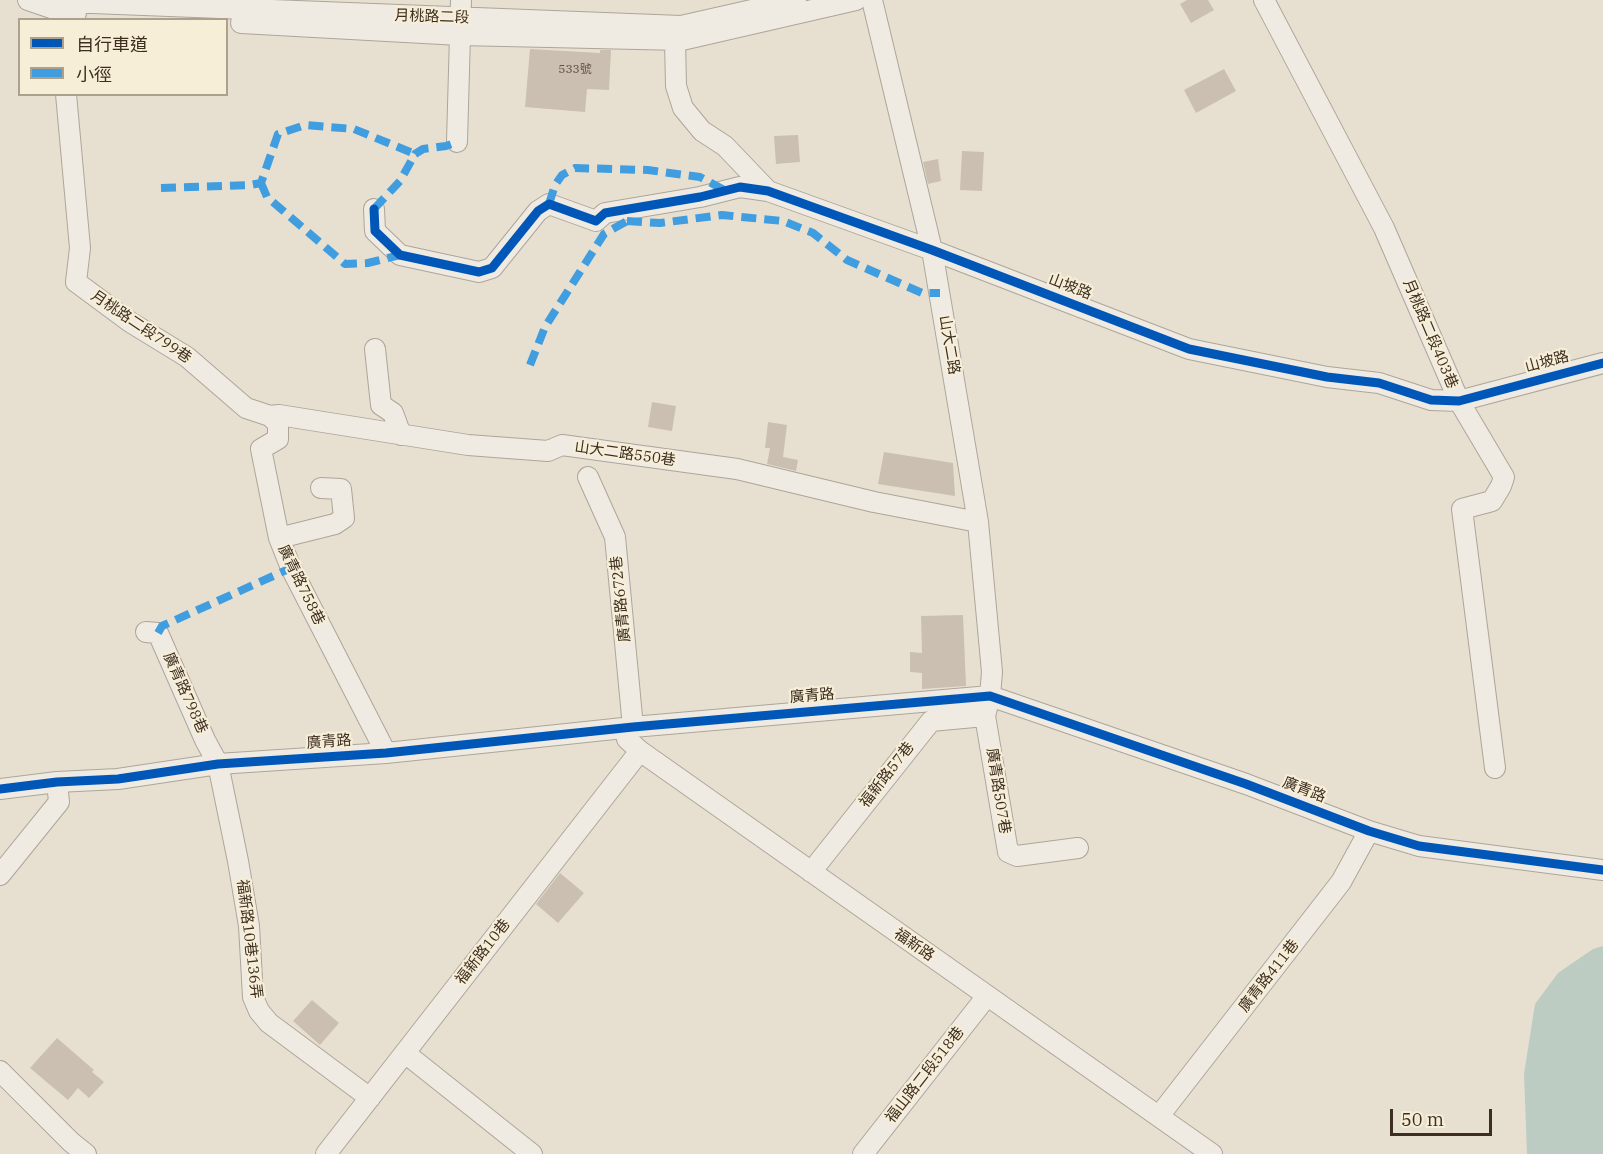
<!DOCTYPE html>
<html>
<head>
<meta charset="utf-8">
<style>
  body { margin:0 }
  #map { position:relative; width:1603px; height:1154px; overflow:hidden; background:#e7e0d1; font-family:"IBM Plex Serif","Noto Sans TC",serif }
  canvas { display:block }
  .legend { position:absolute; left:18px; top:18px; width:210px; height:78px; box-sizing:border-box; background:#f7eed8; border:2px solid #ada18e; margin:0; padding:8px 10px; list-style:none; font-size:18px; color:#3d2e20 }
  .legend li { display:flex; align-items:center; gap:12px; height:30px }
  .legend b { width:30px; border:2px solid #ada18e }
  .scale { position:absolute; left:1390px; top:1109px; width:102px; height:27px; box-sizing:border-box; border:3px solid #3d2e20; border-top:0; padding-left:8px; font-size:18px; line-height:21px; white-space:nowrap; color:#3d2e20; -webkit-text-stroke:4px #f7eed8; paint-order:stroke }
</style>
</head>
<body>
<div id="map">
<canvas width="1603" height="1154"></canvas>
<ul class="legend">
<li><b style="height:8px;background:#0057b8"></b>自行車道</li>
<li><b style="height:8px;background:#3f9de0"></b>小徑</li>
</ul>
<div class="scale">50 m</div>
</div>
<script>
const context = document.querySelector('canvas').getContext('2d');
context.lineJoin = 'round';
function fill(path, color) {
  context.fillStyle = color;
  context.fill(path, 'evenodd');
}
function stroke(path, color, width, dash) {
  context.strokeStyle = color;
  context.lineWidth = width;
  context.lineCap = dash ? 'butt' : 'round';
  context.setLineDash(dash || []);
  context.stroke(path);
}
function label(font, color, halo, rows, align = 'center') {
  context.font = font + ' "IBM Plex Serif","Noto Sans TC",serif';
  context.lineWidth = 4.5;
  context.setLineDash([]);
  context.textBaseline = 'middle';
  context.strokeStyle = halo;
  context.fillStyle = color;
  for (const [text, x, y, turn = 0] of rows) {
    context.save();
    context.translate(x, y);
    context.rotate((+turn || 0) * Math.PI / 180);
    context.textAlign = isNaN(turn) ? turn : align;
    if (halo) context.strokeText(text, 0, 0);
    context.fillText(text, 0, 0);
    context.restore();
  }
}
fill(new Path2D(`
  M1603,946V1154H1527L1524,1074L1535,1004L1558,973L1593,949Z`), '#bcccc2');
fill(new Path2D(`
  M1187,0H1208L1214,10L1191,23L1180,4Z
  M530,49L600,53V50H611L609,90L587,89L585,112L525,107Z
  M1224,69L1236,91L1196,113L1184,90Z
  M798,135L800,162L776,164L774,136Z
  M962,151L984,152L982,191L960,190Z
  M938,159L941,181L928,184L923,162Z
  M652,402L676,406L672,431L648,427Z
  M768,422L787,425L783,457L798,460L796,471L767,464L770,448H765Z
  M884,452L953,463L955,496L878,484Z
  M963,615L966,686L922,689V673L910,672V652L922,653L921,616Z
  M560,873L584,893L558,923L536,904Z
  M312,1000L339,1023L320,1045L293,1021Z
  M57,1038L94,1070L92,1072L104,1082L89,1098L78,1088L68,1100L30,1068Z`), '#cbbfb2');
const minor = new Path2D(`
  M28,0L66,13H76
  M61,0L67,2L681,26L796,0
  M872,0L932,250L978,522L992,672L990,696L985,716L1008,852L1017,856L1078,848
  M1264,0L1384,228L1459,401L1504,477L1501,486L1492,501L1462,509L1495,768
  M241,23L460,35L682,40L856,0
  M675,40L676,86L683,108L702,131L725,146L768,191
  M66,94L80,248L76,282L130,322L187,357L246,408L270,416L279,415L468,445L548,451L562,445L737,469L874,502L978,522
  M457,142L461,0
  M374,209L375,231L400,255L479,272L492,268L538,211L549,204L596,221L605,213L700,197L740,187L768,191L932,250L1189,349L1327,377L1379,383L1431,400L1459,401L1603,363
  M375,349L381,405L393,413L401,435
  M270,416L278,424V439L261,449L279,538L291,568L386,753
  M588,477L615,537L633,727
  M279,538L335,524L344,518L341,489L321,488
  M146,632L158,633L205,740L218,764L238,861L249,926L253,997L259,1011L269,1023L370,1098
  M625,728L627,739L640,751L1212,1154
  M0,789L57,782L118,779L218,764L386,753L633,727L990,696L1246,784L1369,831L1419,846L1603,870
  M811,872L931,721L985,716
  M0,875L59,802L57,782
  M405,1053L532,1154
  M0,1071L71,1142L86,1154
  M1159,1116L1341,882L1369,831
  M326,1154L640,751
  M863,1154L987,996`);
stroke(minor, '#ada599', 22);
stroke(minor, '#efebe3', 20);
stroke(new Path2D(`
  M261,183L267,197L345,264L368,263L400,255
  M161,188L250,185L261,183L278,134L305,125L354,129L415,154
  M549,204L555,185L562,175L575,168L648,170L700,177L726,191
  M374,209L400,181L415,154L423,149L446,146L457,142
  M627,221L660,223L722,215L783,221L813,233L847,260L922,293H940
  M530,365L545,327L604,234L627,221V215
  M158,633L162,626L291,568`), '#3f9de0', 8, [15, 8]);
stroke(new Path2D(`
  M374,209L375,231L400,255L479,272L492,268L538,211L549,204L596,221L605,213L700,197L740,187L768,191L932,250L1189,349L1327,377L1379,383L1431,400L1459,401L1603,363
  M0,789L57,782L118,779L218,764L386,753L633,727L990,696L1246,784L1369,831L1419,846L1603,870`), '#0057b8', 9);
label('12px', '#605244', null, [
  ["533號",575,70]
]);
label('15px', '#3d2e20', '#f7eed8', [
  ["月桃路二段",432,17,2],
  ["山坡路",1070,287,21],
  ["月桃路二段799巷",141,327,34],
  ["月桃路二段403巷",1430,334,67],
  ["山大二路",949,345,80],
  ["山坡路",1547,362,-15],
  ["山大二路550巷",625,454,8],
  ["廣青路758巷",301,585,64],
  ["廣青路672巷",621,599,-96],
  ["廣青路798巷",185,693,66],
  ["廣青路",812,696,-5],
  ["廣青路",329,742,-4],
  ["福新路57巷",887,775,-52],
  ["廣青路",1304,790,21],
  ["廣青路507巷",998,791,81],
  ["福新路10巷136弄",249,939,83],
  ["福新路",914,945,35],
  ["福新路10巷",483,952,-52],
  ["廣青路411巷",1269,976,-52],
  ["福山路二段518巷",925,1075,-52]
]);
</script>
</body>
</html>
